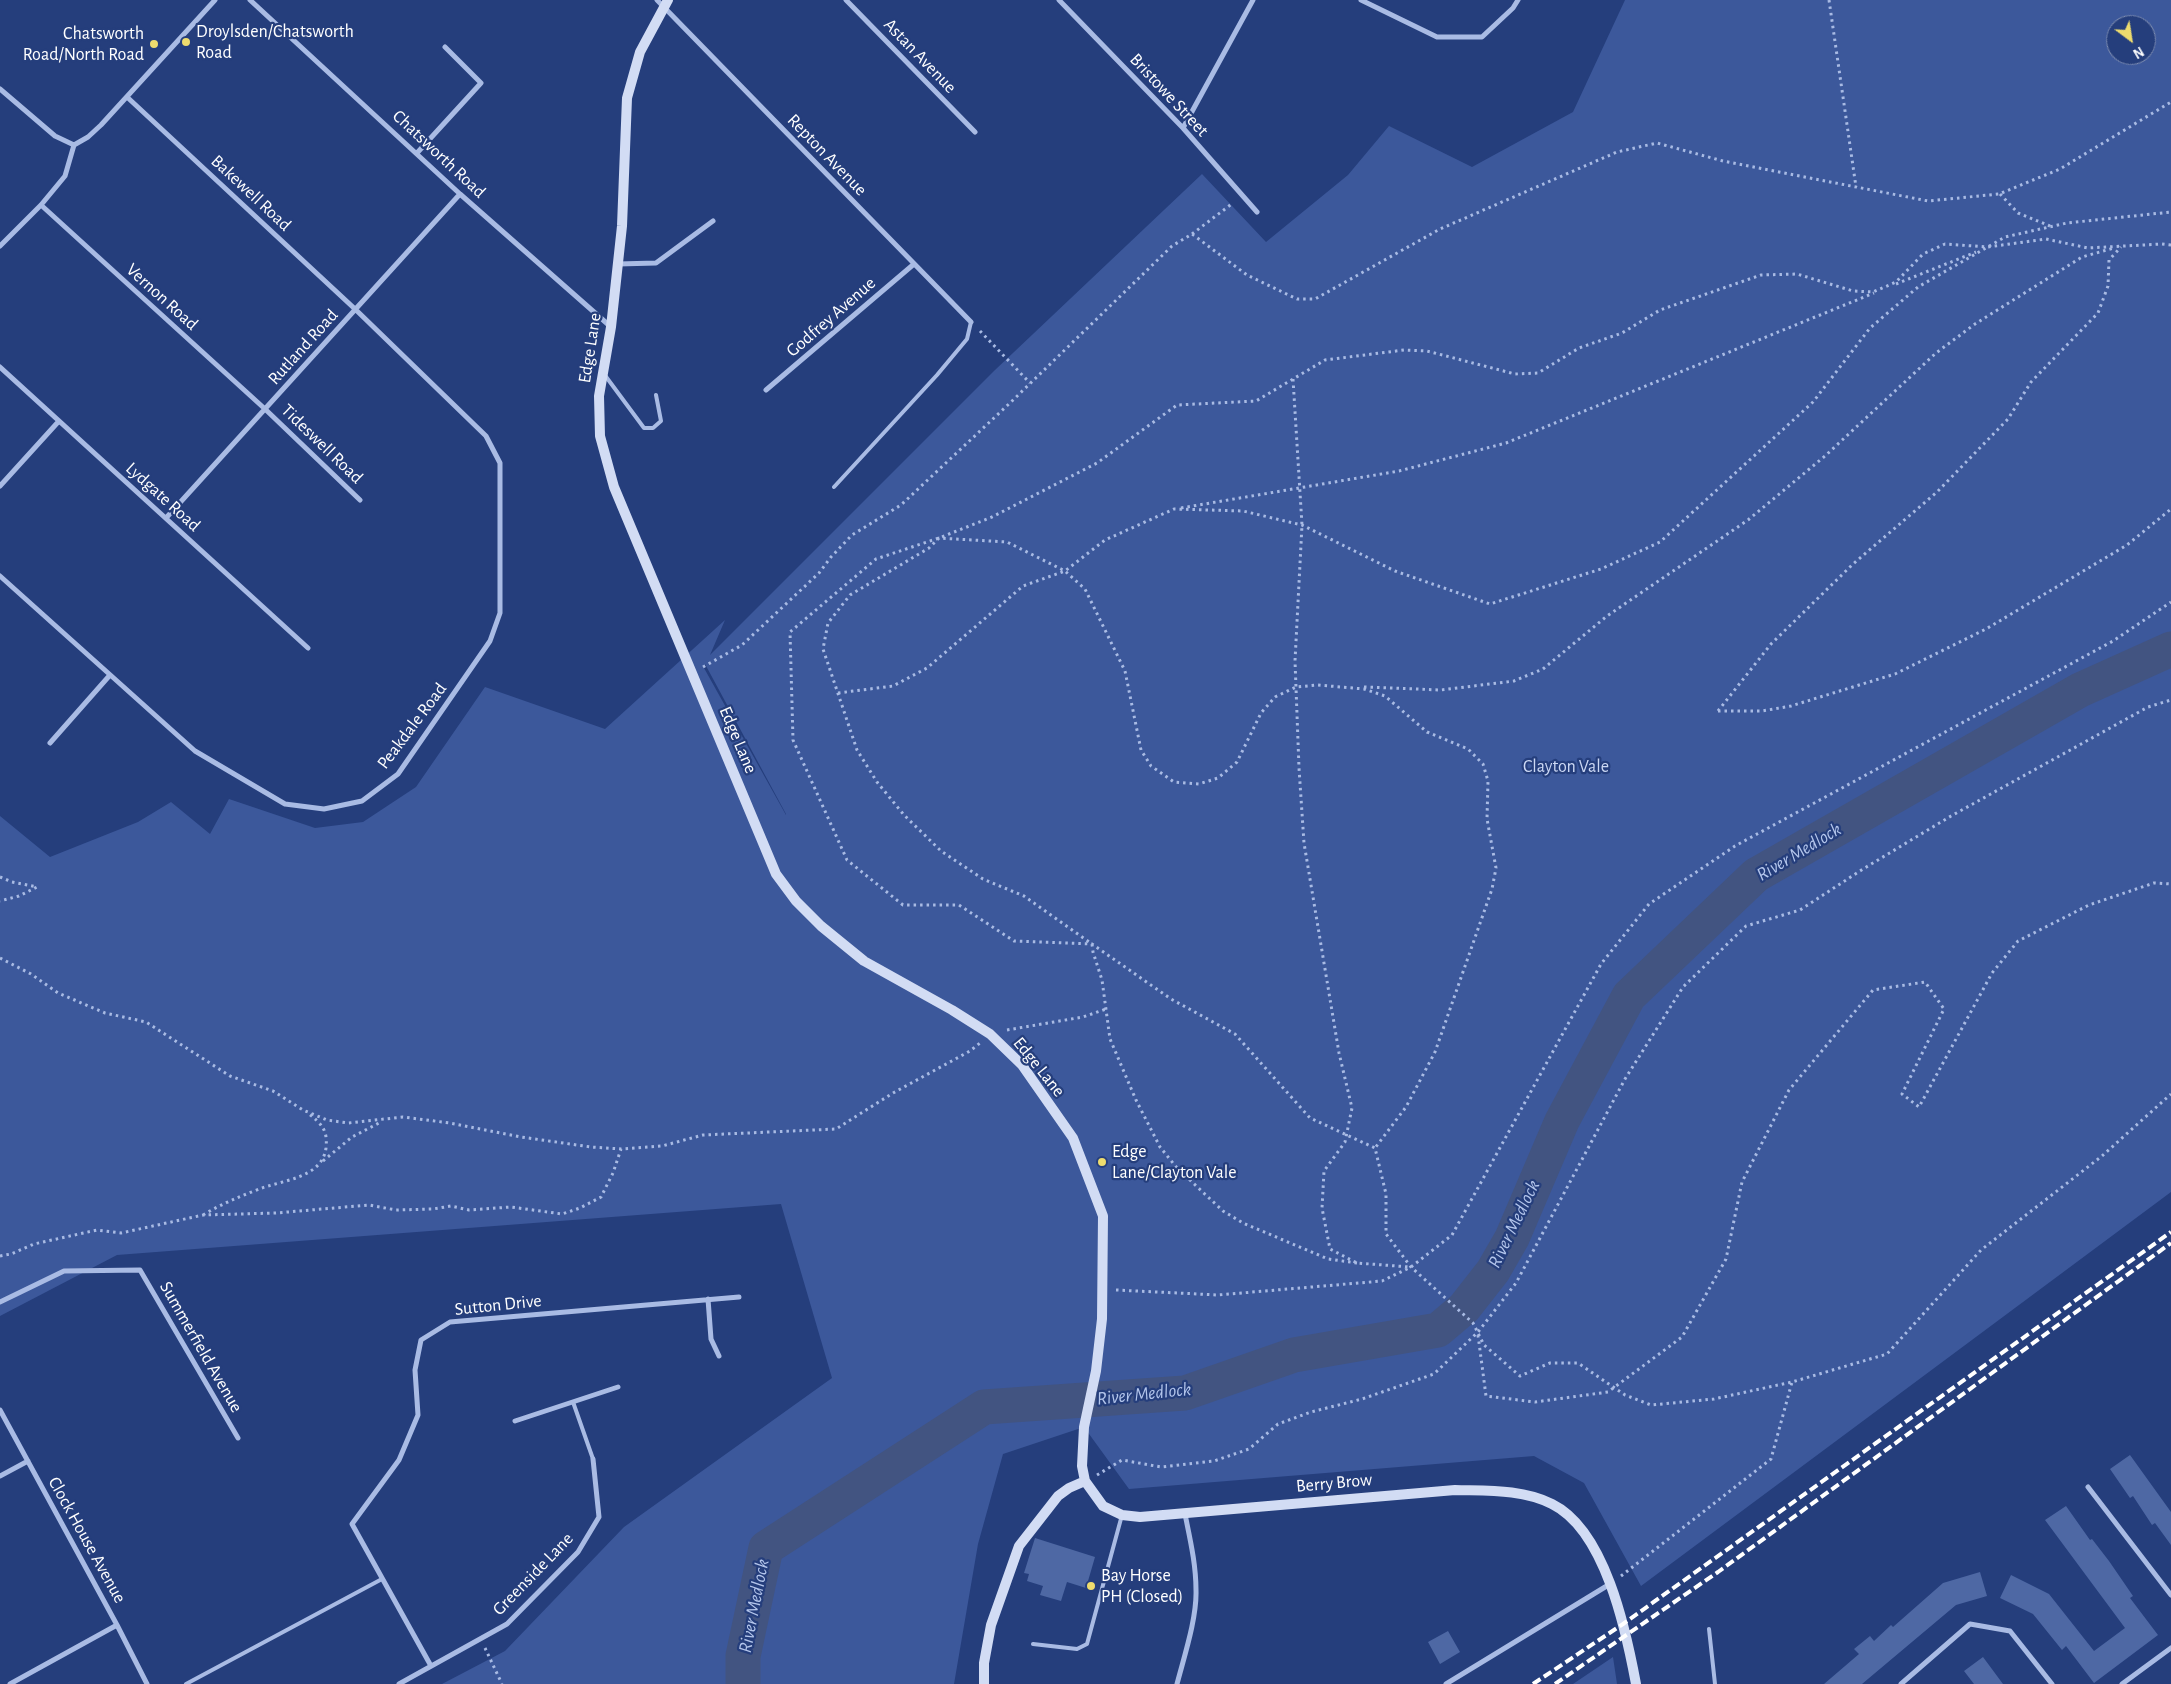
<!DOCTYPE html>
<html>
<head>
<meta charset="utf-8">
<style>
  body { margin:0 }
  #map { position:relative; width:2171px; height:1684px; overflow:hidden; background:#253e7c; font-family:"Alegreya Sans",sans-serif }
  canvas { display:block }
  .north { position:absolute; left:2106px; top:15px; width:50px; height:50px; box-sizing:border-box; background:#253e7c; border:1px solid #7c8bb0; border-radius:50%; rotate:149deg; font-size:14px; font-weight:700; line-height:20px; text-align:center; color:#fff }
  .north::after { content:''; display:block; margin:auto; width:18px; height:22px; background:#eedc6e; clip-path:polygon(50% 0,100% 100%,50% 72%,0 100%) }
</style>
</head>
<body>
<div id="map">
<canvas width="2171" height="1684"></canvas>
<div class="north">N</div>
</div>
<script>
const context = document.querySelector('canvas').getContext('2d');
context.lineJoin = 'round';
function fill(path, color) {
  context.fillStyle = color;
  context.fill(path, 'evenodd');
}
function stroke(path, color, width, dash) {
  context.strokeStyle = color;
  context.lineWidth = width;
  context.lineCap = dash ? 'butt' : 'round';
  context.setLineDash(dash || []);
  context.stroke(path);
}
function label(font, color, halo, rows, align = 'center') {
  context.font = font + ' "Alegreya Sans",sans-serif';
  context.lineWidth = 4.5;
  context.setLineDash([]);
  context.textBaseline = 'middle';
  context.strokeStyle = halo;
  context.fillStyle = color;
  for (const [text, x, y, turn = 0] of rows) {
    context.save();
    context.translate(x, y);
    context.rotate((+turn || 0) * Math.PI / 180);
    context.textAlign = isNaN(turn) ? turn : align;
    if (halo) context.strokeText(text, 0, 0);
    context.fillText(text, 0, 0);
    context.restore();
  }
}
fill(new Path2D(`
  M1625,0H2171V1192L1641,1586L1584,1483L1534,1456L1129,1489L1084,1427L1003,1454L978,1544L954,1684H442L505,1651L624,1527L832,1378L781,1204L117,1255L0,1316V816L50,857L138,822L171,802L210,834L229,799L315,828L363,822L416,787L485,687L605,729L725,620L710,655L995,370L1202,174L1266,242L1348,175L1389,126L1472,167L1573,112ZM2116,25H2146V55H2116ZM705,664L786,814V815L704,668Z
  M1613,1657L1617,1684H1573Z`), '#3c589b');
stroke(new Path2D(`
  M743,1684V1656L766,1548L984,1407L1185,1393L1294,1355L1438,1330L1464,1308L1493,1271L1512,1238L1562,1121L1629,996L1756,875L2080,690L2171,649`), '#425481', 35);
fill(new Path2D(`
  M2130,1455L2171,1512V1545L2155,1523L2152,1525L2133,1496L2130,1498L2110,1469Z
  M2066,1506L2090,1540L2092,1539L2109,1561L2133,1596L2130,1598L2158,1635L2094,1683L2066,1646L2062,1650L2033,1614L2000,1598L2011,1575L2049,1594L2094,1651L2125,1628L2045,1520Z
  M1035,1538L1095,1557L1086,1588L1067,1582L1061,1601L1040,1595L1043,1586L1027,1581L1029,1574L1024,1573Z
  M1980,1572L1987,1596L1956,1605L1862,1684H1824L1859,1654L1854,1649L1870,1636L1874,1641L1891,1625L1893,1627L1943,1583Z
  M1448,1631L1460,1652L1440,1664L1428,1642Z
  M1983,1657L2003,1684H1974L1964,1671Z`), '#4e68a4');
stroke(new Path2D(`
  M1829,0L1856,187
  M2000,194L2018,213L2050,226
  M1192,234L1233,203
  M2171,245L2162,244L2088,248L2046,239L1988,247L1945,244L1923,254L1896,282L1873,292L1853,291L1797,274L1761,275L1660,310L1622,333L1579,348L1538,373L1515,374L1427,351L1404,350L1325,360L1256,401L1177,405L1097,463L992,517L939,538L876,559L790,632L793,740L847,860L903,905H959L1014,941L1092,944L1171,999L1235,1034L1310,1118L1375,1148L1386,1194V1234L1411,1267L1473,1323L1484,1345L1520,1376L1550,1363H1578L1625,1395L1651,1405L1714,1399L1792,1382L1887,1354L1981,1250L2102,1156L2171,1094
  M1896,284L1976,252
  M980,331L1030,383
  M1293,379L1302,525L1295,661L1299,768L1304,843L1339,1053L1352,1108L1345,1142L1324,1171L1322,1208L1330,1249L1357,1263L1410,1267
  M1181,508L1399,471L1506,443L1874,293
  M703,667L742,645L819,573L831,557L852,535L901,505L1011,402L1172,246L1192,234L1247,275L1297,299H1315L1440,229L1617,152L1657,143L1723,161L1928,201L1999,194L2060,169L2171,102
  M1364,687L1441,690L1514,681L1543,669L1607,616L1748,520L1825,456L1936,353L1975,324L2082,257L2114,248
  M838,693L893,686L927,668L1023,586L1065,571L1105,540L1174,509L1243,511L1302,525L1395,571L1490,604L1601,569L1660,542L1813,402L1870,328L1918,287L2005,237L2067,223L2171,212
  M1718,711L1771,644L1853,564L1937,492L2008,419L2031,382L2098,313L2108,286L2109,260L2121,247
  M1718,711H1762L1791,706L1895,674L1986,629L2127,545L2171,509
  M0,877L12,882L37,887L19,896L0,901
  M0,958L31,974L58,993L105,1013L146,1022L230,1076L273,1091L303,1110L327,1120L348,1123L403,1117L450,1123L521,1137L591,1147L621,1149L662,1146L703,1135L836,1129L893,1093L970,1051L980,1043
  M1007,1030L1083,1017L1106,1009
  M323,1161L352,1137L381,1122
  M203,1215C221,1204 239,1197 259,1189C283,1180 322,1178 326,1148C328,1129 321,1124 308,1113
  M0,1256L11,1254L34,1244L97,1230L121,1233L203,1215L276,1213L369,1205L396,1210L433,1209L451,1206L469,1210L511,1207L562,1214L580,1208L601,1197L613,1173L621,1149
  M1357,1263L1328,1259L1243,1223L1223,1211L1177,1168L1160,1147L1136,1100L1110,1039L1102,980L1093,952L1092,944L1024,896L983,879L941,851L904,815L877,782L857,750L823,649L828,623L850,595L929,548L939,538L1007,542L1065,571L1085,589L1125,671L1141,750L1151,766L1174,782L1199,784L1218,778L1237,762L1261,713L1275,697L1296,687L1318,685L1364,689L1385,696L1427,732L1468,749L1483,764L1488,781L1487,819L1496,868L1492,889L1435,1052L1406,1107L1375,1148
  M1116,1290L1218,1295L1382,1281L1411,1267L1452,1235L1601,964L1649,904L1735,846L2113,641L2171,602
  M1478,1335L1486,1396L1535,1402L1608,1392L1682,1337L1726,1259L1742,1182L1789,1090L1873,990L1925,982L1944,1009L1902,1094L1919,1107L1992,973L2018,941L2089,905L2154,883L2171,884
  M1097,1475L1122,1460L1161,1467L1214,1461L1249,1449L1278,1424L1311,1412L1362,1399L1434,1374L1478,1332L1516,1283L1625,1079L1683,987L1746,926L1800,910L1863,869L1951,816L2148,707L2171,700
  M1621,1576L1771,1459L1792,1382
  M485,1648L502,1684`), '#a9bbe4', 3, [2.5, 4]);
stroke(new Path2D(`
  M604,374L644,428H653L661,421L656,395
  M834,487L937,375L967,339L971,322
  M573,1402L593,1459
  M1709,1629L1715,1684
  M1033,1644L1077,1649L1087,1644L1122,1515
  M186,1684L382,1579`), '#a9bbe4', 4);
stroke(new Path2D(`
  M250,0L460,194L611,327
  M657,0L971,322
  M846,0L975,132
  M1059,0L1183,128L1257,212
  M1361,0L1437,37H1482L1513,8L1518,0
  M0,89L55,136L74,145
  M1183,128L1253,0
  M74,145L88,137L101,125L215,0
  M417,153L481,83L445,47
  M41,205L265,409L360,500
  M0,246L41,205L65,176L74,145
  M618,264L656,263L713,221
  M0,367L308,648
  M766,390L914,264
  M0,486L59,421
  M166,518L460,194
  M0,576L195,751L285,804L324,809L362,801L398,774L490,641L500,613V463L486,436L355,309L127,97
  M50,743L110,675
  M708,1299L711,1339L719,1356
  M0,1302L64,1271L140,1270L238,1438
  M0,1410L117,1625L147,1684
  M515,1421L618,1387
  M0,1476L28,1461
  M2088,1487L2171,1595
  M431,1666L352,1524L399,1460L418,1415L415,1370L421,1340L450,1322L739,1297
  M10,1684L117,1625
  M399,1684L507,1624L578,1552L599,1517L593,1459
  M1177,1684C1184,1657 1197,1618 1196,1590C1196,1564 1190,1539 1185,1514
  M1446,1684L1610,1584
  M1901,1684L1970,1624L2010,1631L2052,1684
  M2122,1684L2171,1648`), '#a9bbe4', 5);
stroke(new Path2D(`
  M668,0L640,52L627,98L622,226L611,327L599,396L600,436L614,487L776,874L796,901L821,926L864,961L952,1010L990,1034L1022,1065L1073,1138L1103,1216L1102,1319L1096,1371L1084,1427L1082,1466L1085,1481L1103,1506L1122,1515L1140,1517L1455,1490C1487,1491 1522,1489 1552,1504C1605,1530 1626,1630 1636,1684
  M984,1684V1663L991,1625L1019,1546L1058,1496L1069,1488L1085,1481`), '#d2dcf4', 10);
stroke(new Path2D(`
  M1533,1684L1623,1624L2171,1232
  M1555,1684L1718,1572L2171,1243`), '#fff', 4, [9, 4]);
for (const [x, y, r, color] of [
  [186,42,5,"#eedc6e"],
  [154,44,5,"#eedc6e"],
  [1102,1162,5,"#eedc6e"],
  [1091,1586,5,"#eedc6e"]
]) {
  const dot = new Path2D();
  dot.arc(x, y, r, 0, 2 * Math.PI);
  context.fillStyle = color;
  context.fill(dot);
  stroke(dot, '#253e7c', 2);
}
label('18px', '#fff', '#253e7c', [
  ["Droylsden/Chatsworth",196,32],
  ["Road",196,53],
  ["Chatsworth",144,34,"right"],
  ["Road/North Road",144,55,"right"],
  ["Edge",1112,1152],
  ["Lane/Clayton Vale",1112,1173],
  ["Bay Horse",1101,1576],
  ["PH (Closed)",1101,1597]
], 'left');
label('18px', '#fff', '#253e7c', [
  ["Astan Avenue",920,56,46],
  ["Bristowe Street",1169,95,47],
  ["Chatsworth Road",439,154,43],
  ["Repton Avenue",827,155,46],
  ["Bakewell Road",251,193,43],
  ["Vernon Road",162,297,42],
  ["Godfrey Avenue",831,317,-41],
  ["Rutland Road",303,347,-48],
  ["Edge Lane",590,348,-81],
  ["Tideswell Road",322,444,44],
  ["Lydgate Road",163,497,42],
  ["Peakdale Road",412,726,-53],
  ["Edge Lane",738,740,67],
  ["Edge Lane",1039,1067,51],
  ["Sutton Drive",498,1305,-6],
  ["Summerfield Avenue",201,1347,60],
  ["Berry Brow",1334,1483,-5],
  ["Clock House Avenue",87,1540,61],
  ["Greenside Lane",533,1574,-46]
]);
label('18px', '#ccd8f4', '#253e7c', [
  ["Clayton Vale",1566,767]
]);
label('italic 19px', '#b4c6ec', '#253e7c', [
  ["River Medlock",1799,852,-31],
  ["River Medlock",1514,1224,-64],
  ["River Medlock",1144,1394,-6],
  ["River Medlock",754,1606,-79]
]);
</script>
</body>
</html>
